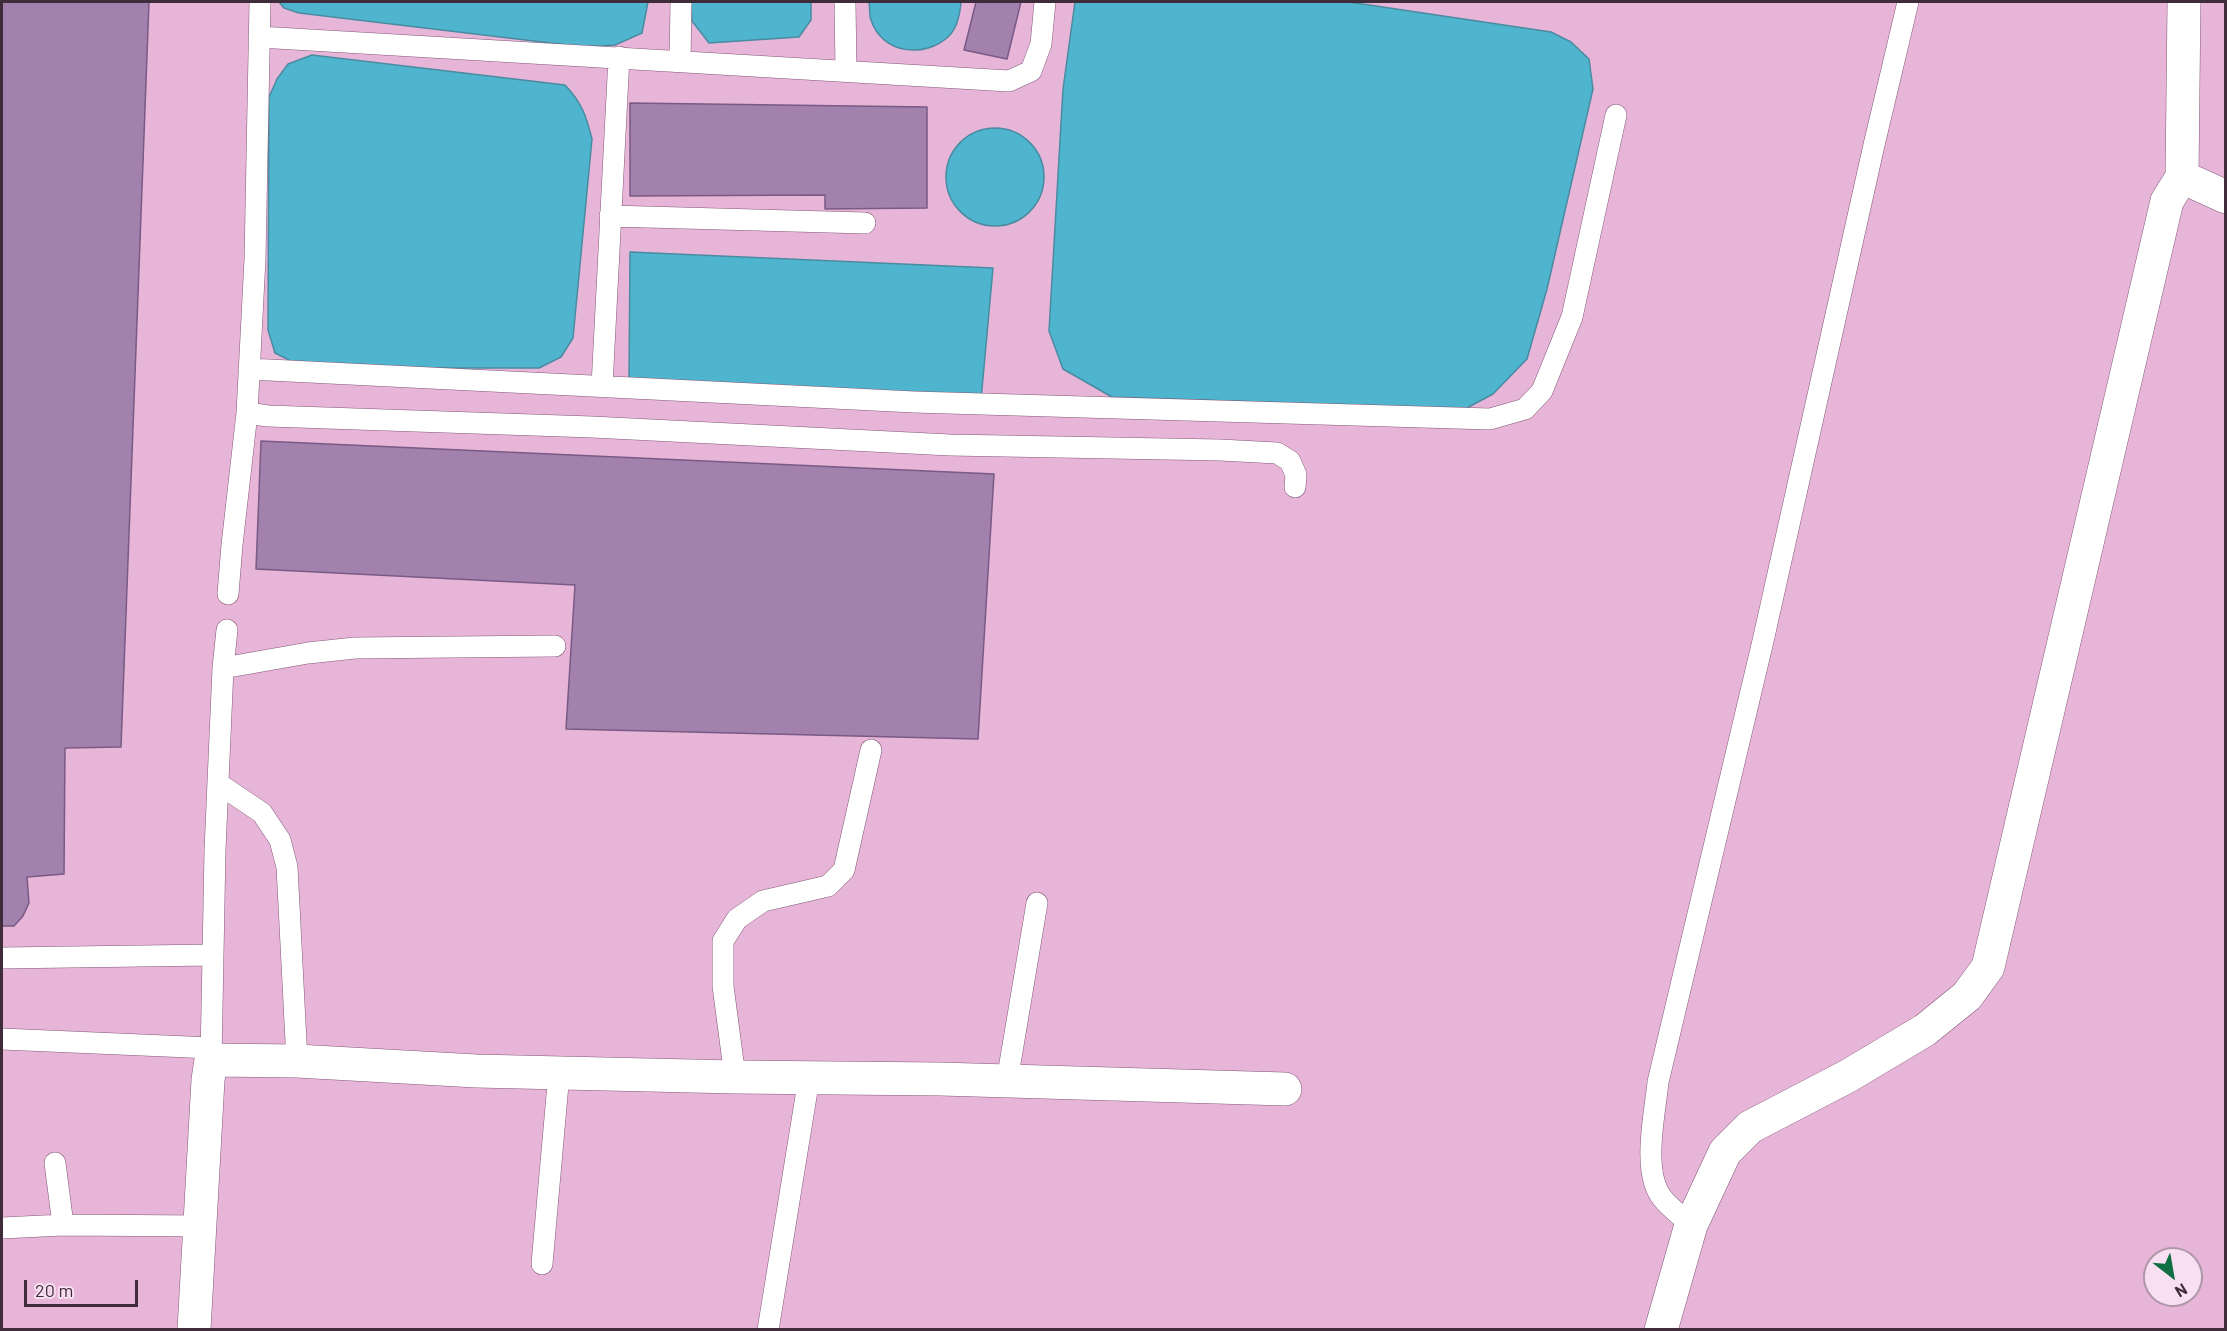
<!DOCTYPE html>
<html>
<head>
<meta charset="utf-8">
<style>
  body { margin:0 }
  #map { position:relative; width:2227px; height:1331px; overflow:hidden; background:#e7b5d8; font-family:Barlow,sans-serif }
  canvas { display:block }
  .frame { position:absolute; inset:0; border:3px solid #3f2c3a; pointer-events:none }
  .north { position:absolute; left:2143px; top:1247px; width:60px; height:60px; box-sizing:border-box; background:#f8dff1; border:2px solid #ae97a8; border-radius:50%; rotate:149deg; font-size:16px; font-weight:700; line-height:24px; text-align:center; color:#3f2c3a }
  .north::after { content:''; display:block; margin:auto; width:21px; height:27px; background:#106e43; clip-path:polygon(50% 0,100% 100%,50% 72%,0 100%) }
  .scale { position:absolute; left:24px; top:1280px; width:114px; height:27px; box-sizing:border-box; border:3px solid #3f2c3a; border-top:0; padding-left:8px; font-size:18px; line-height:21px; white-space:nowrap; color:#3f2c3a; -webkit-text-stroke:4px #f8dff1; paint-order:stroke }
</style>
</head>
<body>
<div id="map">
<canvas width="2227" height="1331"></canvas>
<div class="frame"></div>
<div class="north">N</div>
<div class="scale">20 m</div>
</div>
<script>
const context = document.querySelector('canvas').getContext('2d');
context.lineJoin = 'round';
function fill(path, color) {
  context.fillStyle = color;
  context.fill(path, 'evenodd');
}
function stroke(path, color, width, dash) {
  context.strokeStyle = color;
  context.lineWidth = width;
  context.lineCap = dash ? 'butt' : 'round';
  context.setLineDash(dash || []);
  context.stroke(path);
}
const water = new Path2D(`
  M279,2H648L642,33L615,45L584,47L299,13L284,8Z
  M691,2H811V20L799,37L709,43L692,21Z
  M869,2H961C960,14 958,27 949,36C925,59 882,54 871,20C869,15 870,7 869,2Z
  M1075,2H1349L1551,32L1571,42L1589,59L1593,89L1547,289L1527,359L1493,394L1465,409L1112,397L1063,369L1049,331L1063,89Z
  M312,55L565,85C582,103 586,115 592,139L573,338L561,357L539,368H310L291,361L275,353L268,330L269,97L277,79L288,64Z
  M946 177a49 49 0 1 1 98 0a49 49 0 1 1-98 0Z
  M630,252L993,268L981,400L629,380Z`);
fill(water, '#4fb4cd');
stroke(water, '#4a8ba1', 1.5);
const building = new Path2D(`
  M2,2H149L121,747L65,748L64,874L27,877L29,903L23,916L14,926H2Z
  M976,2H1021L1007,59L964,50Z
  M630,103L927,107V208L825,209V195L630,196Z
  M261,441L994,474L978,739L566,729L575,585L256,569Z`);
fill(building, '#a282ad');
stroke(building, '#795a84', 1.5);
const lane = new Path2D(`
  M845,2L846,71
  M259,37L1009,81L1031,71L1041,44L1045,2
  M680,61L681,2
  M610,216L865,223
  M249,369L914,402L1490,419L1525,409L1542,391L1572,317L1616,115
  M602,386L619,57
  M247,413L255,259L260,2
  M228,594L232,545L247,413L268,416L592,427L950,445L1220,450L1277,453L1290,461L1296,475L1295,487
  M223,668L308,653L355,648L555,646
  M219,784L262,813L280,840L287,867L297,1061
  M2,958L212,955
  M2,1039L212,1048
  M211,1060L215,850L223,668L227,630
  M735,1077L723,986V941L737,919L763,901L828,886L844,870L871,750
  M1007,1081L1037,903
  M55,1163L63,1225
  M1691,1225C1682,1216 1671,1209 1663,1199C1641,1173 1655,1114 1658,1082L1763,641L1874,145L1908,2
  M2,1228L63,1225L201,1226
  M542,1264L559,1073
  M768,1330L809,1078`);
const street = new Path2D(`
  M2182,177L2184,2
  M194,1330L208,1080L211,1060L297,1061L476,1071L735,1077L940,1079L1285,1089
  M1661,1330L1691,1225L1725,1152L1750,1127L1848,1076L1925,1030L1967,996L1988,967L2167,201L2182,177L2226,197`);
stroke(lane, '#825776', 22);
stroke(street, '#825776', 34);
stroke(lane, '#fff', 21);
stroke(street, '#fff', 33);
</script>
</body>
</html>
